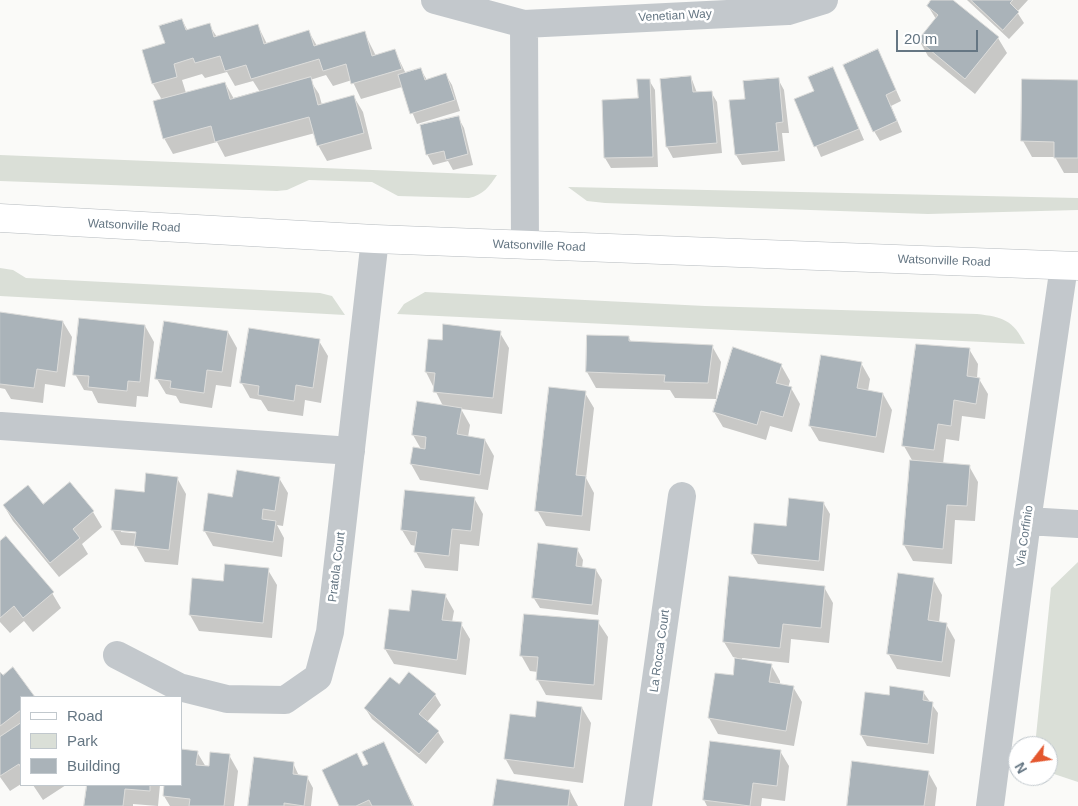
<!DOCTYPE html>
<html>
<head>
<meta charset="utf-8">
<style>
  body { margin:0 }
  #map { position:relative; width:1078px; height:806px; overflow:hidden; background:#fafaf8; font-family:Helvetica,sans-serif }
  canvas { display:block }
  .legend { position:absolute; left:20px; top:696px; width:162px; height:90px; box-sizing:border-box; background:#fff; border:1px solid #c1c8cd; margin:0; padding:6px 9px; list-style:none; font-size:15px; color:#657683 }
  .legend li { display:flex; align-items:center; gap:10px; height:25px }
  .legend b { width:25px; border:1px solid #c1c8cd }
  .north { position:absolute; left:1008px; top:736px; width:50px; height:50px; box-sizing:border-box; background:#fff; border:1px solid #c1c8cd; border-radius:50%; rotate:240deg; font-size:14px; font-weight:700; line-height:20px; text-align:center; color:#657683 }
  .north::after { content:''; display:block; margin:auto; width:18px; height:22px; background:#e4572e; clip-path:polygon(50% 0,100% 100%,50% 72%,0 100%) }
  .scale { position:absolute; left:896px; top:30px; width:82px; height:22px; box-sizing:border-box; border:2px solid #657683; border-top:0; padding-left:6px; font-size:15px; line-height:18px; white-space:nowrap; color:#657683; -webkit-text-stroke:4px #fff; paint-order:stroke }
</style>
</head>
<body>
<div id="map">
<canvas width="1078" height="806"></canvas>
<ul class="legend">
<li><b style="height:6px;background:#fff"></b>Road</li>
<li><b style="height:14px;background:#dadfd7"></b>Park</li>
<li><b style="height:14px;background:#aab3b9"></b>Building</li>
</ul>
<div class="north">N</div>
<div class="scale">20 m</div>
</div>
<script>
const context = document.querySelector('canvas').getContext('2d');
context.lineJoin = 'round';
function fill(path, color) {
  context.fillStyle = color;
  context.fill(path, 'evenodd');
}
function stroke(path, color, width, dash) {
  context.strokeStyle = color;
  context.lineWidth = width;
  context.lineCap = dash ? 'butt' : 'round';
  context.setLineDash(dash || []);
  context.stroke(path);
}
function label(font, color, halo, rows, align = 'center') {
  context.font = font + ' Helvetica,sans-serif';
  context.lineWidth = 5;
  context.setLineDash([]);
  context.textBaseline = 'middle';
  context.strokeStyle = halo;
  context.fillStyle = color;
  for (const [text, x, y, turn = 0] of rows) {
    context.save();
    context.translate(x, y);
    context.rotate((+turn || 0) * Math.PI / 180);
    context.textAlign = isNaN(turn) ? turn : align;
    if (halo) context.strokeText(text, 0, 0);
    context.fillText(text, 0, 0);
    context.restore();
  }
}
fill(new Path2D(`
  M0,155L497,175C489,187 483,195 469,198L398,196L372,182L309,180L287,190L277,191L0,181Z
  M568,187L1078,198V210L928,214L605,203L587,201Z
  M0,268L13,270L26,278L320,293L332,296L345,315L0,296Z
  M425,292L705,306L977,314C1003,317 1013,320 1025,344L397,314L404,304Z
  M1078,562V782L1048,772V746H1035L1051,588Z`), '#dadfd7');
fill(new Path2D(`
  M933,0H951L998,38L1007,53L975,94L928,56L919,40L936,19L928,6Z
  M967,0H1028L1017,12L1024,23L1009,39Z
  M182,20L188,31L209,25L217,37L258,26L267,44L309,32L317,46L364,32L376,56L395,51L406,74L421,70L427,80L446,75L452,85L460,111L417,124L402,87L361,99L352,80L333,86L326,75L310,80L319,94L322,105L354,97L363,112L372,149L327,161L318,145L315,133L225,157L217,142L173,154L164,138L162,100L153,84L144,51L167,44ZM227,72L235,86L253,81L260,92L234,99L225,83L186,93L182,80L202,74L205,78Z
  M883,61L901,101L891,106L902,132L880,141L874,131Z
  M833,68L864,140L821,157L796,100L815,92Z
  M691,77L697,93L711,92L717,102L722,153L673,158L667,147L661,80Z
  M778,79L784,90L789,133H782L785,161L742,165L736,155L747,100Z
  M649,80L655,90L658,167L611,168L605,158Z
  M1024,80L1078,81V173H1064L1055,157H1032L1023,141Z
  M458,117L464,128L473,165L453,170L448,161L433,165L427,154Z
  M0,314L63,322L72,337L65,387L45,384L43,403L11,399L5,389L0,388Z
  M145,326L154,342L148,397L137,396L136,407L98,403L92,391L84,390L75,374Z
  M228,332L237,348L231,387L216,385L212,408L180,403L176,396L166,394L157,379Z
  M500,333L509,348L502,414L461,409L470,425L468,437L485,440L494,456L488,490L420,480L411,464L421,449L413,435L443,406L426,372L443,341Z
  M629,338L632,343L712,346L721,362L716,399L675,398L670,390L596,388L587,372Z
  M319,341L328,356L321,403L305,400L303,416L268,411L261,400L250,398L241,382Z
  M969,349L978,364L977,378L979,379L988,394L985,419L962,416L959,441L946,439L943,464L969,466L978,482L975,521L955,520L952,564L913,561L904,545L913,462L904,446Z
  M861,363L870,379L868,391L883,394L892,410L884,453L819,441L810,426Z
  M781,365L790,381L788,388H791L800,404L792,432L770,426L766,440L723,427L714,412Z
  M585,393L594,408L586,478L594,493L590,531L546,526L537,510Z
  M177,478L186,494L178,565L145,562L136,546L121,545L112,529L145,494ZM121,529L142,532V534L121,532Z
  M279,478L288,493L283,526L277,525L284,538L282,557L213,546L204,530L234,498Z
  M474,498L483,514L479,546L460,544L458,571L425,568L416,552V546L411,545L402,530Z
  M824,504L830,514L824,571L758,564L752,554Z
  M4,506H43L93,512L102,527L82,544L88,554L59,577L13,521Z
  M0,543L52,593L61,608L33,632L24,621L10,633L0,622Z
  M577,549L583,560L582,568L596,570L602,580L598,615L540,608L533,597Z
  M268,570L277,585L272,638L199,631L190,615L193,579L224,583Z
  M933,579L942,595L939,623L946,624L955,640L950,677L897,669L888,653Z
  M824,587L833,603L829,643L791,639L789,663L742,658V660L771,665L780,681V685L793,687L802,702L794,746L718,734L709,718L734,677L737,658L733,657L724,642Z
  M445,595L454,611L452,622L461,624L470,639L466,675L394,664L385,649L410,613Z
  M598,622L608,637L602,700L546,695L537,679L538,672L530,671L521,655Z
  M13,669L34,697H21V784L10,791L0,777V674L2,677Z
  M399,686L435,695L441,705L427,722L438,732L444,742L426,764L372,719L365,708Z
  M923,692L938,713L934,754L867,746L861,735L866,693L890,696Z
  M582,708L591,723L583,783L514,774L505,758L537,719Z
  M711,742L780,751L789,766L785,801L762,798L761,806H707L704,800Z
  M383,744L414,806H340L370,764Z
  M197,752L206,767L210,768L229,755L238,771L234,806H170L164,796L166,785H181Z
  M293,763L299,776L307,777L313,788L311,806H250Z
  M928,772L937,788L935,806H848Z
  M33,785H66L43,800Z
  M88,785H160L158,806L133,804V806H86Z
  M570,791L578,806H495Z`), '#0003');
const building = new Path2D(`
  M931,0H953L999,37L965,79L918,40L938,15L927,6Z
  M971,0H1013L1010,3L1019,12L1003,30Z
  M182,19L186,30L210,23L214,37L258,24L264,44L309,30L314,46L365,31L372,56L395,49L402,69L351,84L346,64L323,71L319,59L251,79L246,65L225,71L220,56L195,63L193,58L174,64L177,77L152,84L142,50L165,43L159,26Z
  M878,49L896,90L886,95L897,121L873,132L843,65Z
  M833,67L859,129L814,147L794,99L814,91L808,77Z
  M421,68L425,80L446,73L455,100L410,114L398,75Z
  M691,76L693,92L712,91L717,143L666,147L660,79Z
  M311,77L318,105L354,95L364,133L317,146L309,117L215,142L211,126L163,139L153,101L225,82L230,99Z
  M779,78L783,122L776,123L779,151L735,155L729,100L745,99L743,81Z
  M637,79H650L653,157L604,158L602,100L638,98Z
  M1022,79L1078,80V158H1054V142L1021,141Z
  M459,116L468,154L446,160L444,151L426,155L420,125Z
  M0,312L63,321L57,372L37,369L34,388L0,384Z
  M79,318L145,325L140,382L128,381L127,391L88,387L89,376L73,375Z
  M164,321L228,331L222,372L207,370L204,393L170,388L171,381L155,379Z
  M443,324L501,331L493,398L433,392L435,373L425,372L428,339L442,340Z
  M249,328L320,339L313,388L296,385L294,401L258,395L259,386L240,383Z
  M587,335L629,336V341L713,345L708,383L664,382L665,375L586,372Z
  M916,344L970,348L967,376L980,378L976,404L954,400L951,426L938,424L934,450L902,446Z
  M733,347L782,364L776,383L792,387L783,417L761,411L757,425L713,412Z
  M821,355L862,362L857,388L883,393L876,437L809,426Z
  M549,387L586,391L576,475L586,476L582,516L535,511Z
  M417,401L462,408L457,434L485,439L480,475L410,464L413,447L425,449L426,437L412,435Z
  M910,460L970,465L967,506L947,505L943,549L903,545Z
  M237,470L280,477L275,511L263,509L262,519L276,521L273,542L203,531L208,493L232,497Z
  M146,473L178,477L169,550L134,546L136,532L111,530L115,489L144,492Z
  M70,482L94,511L73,529L80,538L50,563L3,505L28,485L43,504Z
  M405,490L475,497L471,531L452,529L449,556L414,552L417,532L401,530Z
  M789,498L824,502L819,561L751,554L754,523L786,526Z
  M6,536L54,592L23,618L14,606L0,618V541Z
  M538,543L578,548L576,566L596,569L592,605L532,598Z
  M225,564L269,568L263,623L189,615L192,578L223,581Z
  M898,573L934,578L928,620L947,623L942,662L887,654Z
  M729,576L825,586L821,628L783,624L780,648L723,642Z
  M412,590L446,594L442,620L462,622L457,660L384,649L389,609L409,611Z
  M524,614L599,620L594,685L536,680L538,657L520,656Z
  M735,658L772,664L769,682L794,686L786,731L708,718L715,673L733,675Z
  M13,667L35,697H21V710L0,726V672L3,675Z
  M409,672L436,694L419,714L439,731L419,754L364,708L390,677L399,684Z
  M890,686L924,691L923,700L933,702L928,744L860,735L865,692L889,695Z
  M537,701L582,707L574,768L504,759L510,714L535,717Z
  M21,723V768L19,764L0,776V737Z
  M710,741L781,750L777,786L753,783L750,806L703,800Z
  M384,742L413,806H372L369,800L356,806H339L322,770L357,753L363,766L368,764L362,752Z
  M181,749L198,751L196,765L209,766L210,752L230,754L224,806H189L190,799L163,796L164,785H181Z
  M254,757L294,762L293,774L308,776L304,806L284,803V806H248Z
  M852,761L929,771L924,806H847Z
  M497,779L570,790L568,806H493Z
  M87,785H150V791L125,789L123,806H84Z`);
fill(building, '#aab3b9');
stroke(building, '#dcdcda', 1);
const major = new Path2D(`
  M0,218L375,239L1078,266`);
stroke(major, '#b5babe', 29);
stroke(new Path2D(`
  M435,0L524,24L788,11L824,0
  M524,24L525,245
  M1,426L351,451
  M1027,521L1078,524
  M117,655L179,687L227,699L285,700L318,677L330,632L375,239
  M638,806L682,496
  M990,806L1027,521L1064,266`), '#c3c8cc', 28);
stroke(major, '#fff', 28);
label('12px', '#657683', '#fff', [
  ["Venetian Way",675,16,-3],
  ["Watsonville Road",134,226,3],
  ["Watsonville Road",539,246,2],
  ["Watsonville Road",944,261,2],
  ["Via Corfinio",1025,536,-82],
  ["Pratola Court",337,567,-83],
  ["La Rocca Court",660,651,-82]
]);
</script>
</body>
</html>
